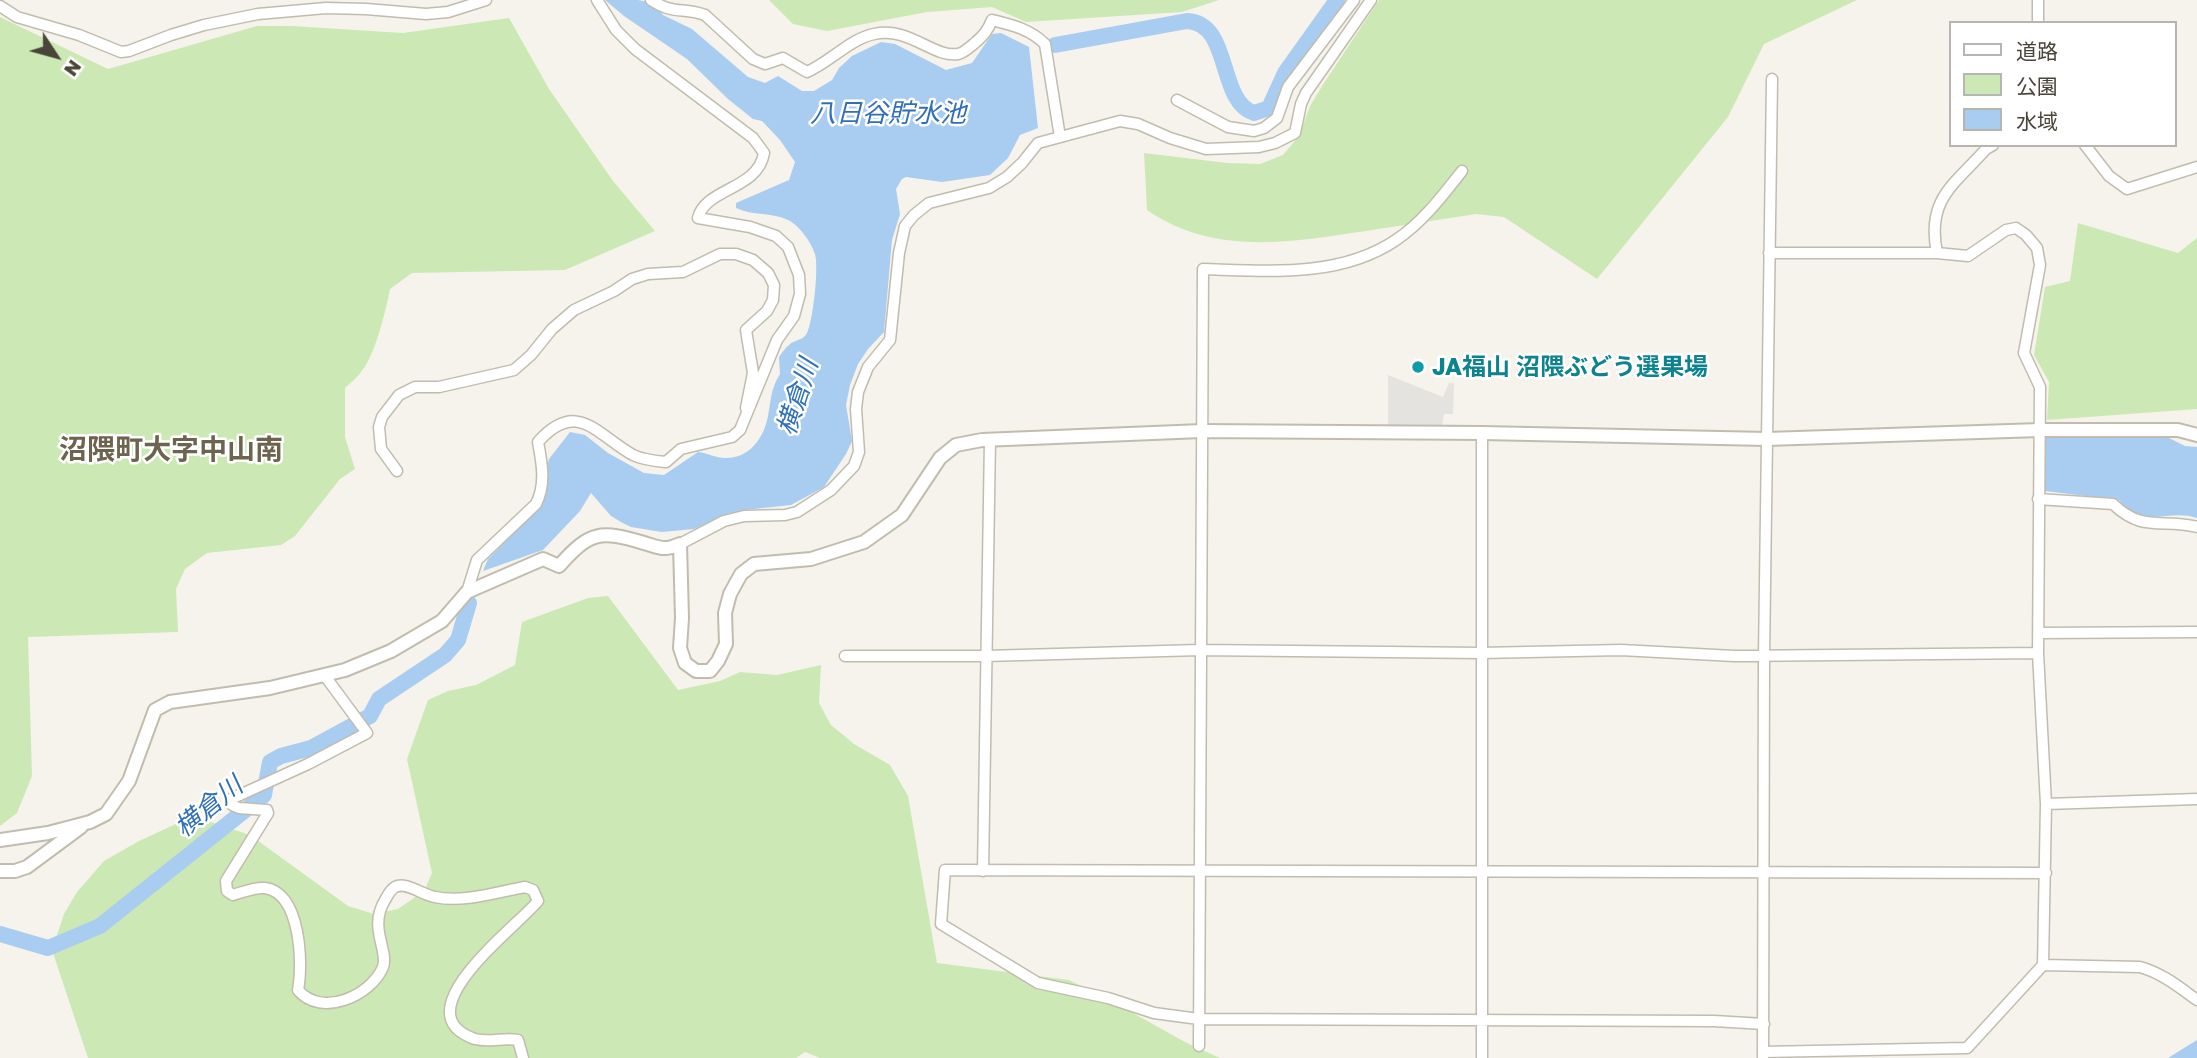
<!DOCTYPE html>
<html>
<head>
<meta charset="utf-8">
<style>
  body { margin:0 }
  #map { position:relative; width:2197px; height:1058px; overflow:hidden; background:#f5f3eb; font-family:"Golos Text","Noto Sans JP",sans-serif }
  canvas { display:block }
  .legend { position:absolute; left:1949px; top:21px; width:228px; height:126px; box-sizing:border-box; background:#fff; border:2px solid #b7b5b0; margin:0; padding:9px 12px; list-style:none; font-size:21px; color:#4a4539 }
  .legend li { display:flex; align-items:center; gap:14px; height:35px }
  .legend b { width:35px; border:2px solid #b7b5b0 }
  .north { position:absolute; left:21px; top:21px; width:70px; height:70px; -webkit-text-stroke:5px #fff; paint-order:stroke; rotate:126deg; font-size:19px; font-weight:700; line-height:28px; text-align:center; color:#4a4539 }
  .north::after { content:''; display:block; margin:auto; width:24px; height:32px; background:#4a4539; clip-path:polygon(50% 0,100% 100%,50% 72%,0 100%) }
</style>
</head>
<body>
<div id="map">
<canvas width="2197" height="1058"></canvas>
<ul class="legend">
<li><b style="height:9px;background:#fff"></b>道路</li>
<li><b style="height:19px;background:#cce9b5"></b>公園</li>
<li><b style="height:19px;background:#a9ccf1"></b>水域</li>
</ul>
<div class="north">N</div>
</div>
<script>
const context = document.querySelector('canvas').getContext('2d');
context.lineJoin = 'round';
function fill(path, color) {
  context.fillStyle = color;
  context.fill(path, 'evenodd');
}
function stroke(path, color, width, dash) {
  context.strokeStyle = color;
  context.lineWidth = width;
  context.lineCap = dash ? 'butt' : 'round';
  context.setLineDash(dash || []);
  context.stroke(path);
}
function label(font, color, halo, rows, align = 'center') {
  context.font = font + ' "Golos Text","Noto Sans JP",sans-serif';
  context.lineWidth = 5;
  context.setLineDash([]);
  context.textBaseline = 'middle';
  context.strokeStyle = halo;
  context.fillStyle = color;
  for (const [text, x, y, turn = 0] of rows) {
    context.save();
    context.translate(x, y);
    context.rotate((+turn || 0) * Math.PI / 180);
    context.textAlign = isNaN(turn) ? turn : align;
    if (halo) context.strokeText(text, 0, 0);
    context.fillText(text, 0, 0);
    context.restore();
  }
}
fill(new Path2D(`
  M769,0H1219L1182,12L1026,22L992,7L927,12L827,31L793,24Z
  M1379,0H1857L1764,44L1728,117L1597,279L1504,217L1476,214C1437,220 1398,226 1359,232C1286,243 1212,255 1147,210L1144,153L1227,163L1260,164L1283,155L1299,136L1310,106L1324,83Z
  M0,17L108,69L257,26H292L403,33L509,18L549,89L613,181L655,231L565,270L412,273L390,289C386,310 375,356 361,372C357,378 350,383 345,388V437L355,469L340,479L295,536L281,545L207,553L185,569L176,589L178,632L28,637L32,776L17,813L0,826Z
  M2078,223L2178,253L2197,238V409L2047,420L2049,382L2034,355L2045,287L2070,281Z
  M608,596L678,690L720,681L740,672L777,675L821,665L819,703L831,725L854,744L890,765L908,796L937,963L1069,980L1106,998L1185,1042L1220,1058H820L805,1052L796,1058H88L52,950L64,914L77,892L104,861L139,841L178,823L202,819L250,835L348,906L374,914L398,909L424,891L432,873L407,759L428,700L448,691L476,685L515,665L522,622L588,598Z`), '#cce9b5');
fill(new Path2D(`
  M1388,375L1443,397L1449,383L1454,384L1453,414H1444L1442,426H1388Z`), '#e4e3df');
fill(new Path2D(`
  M605,0H638L653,3L663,15L692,29L748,77L765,83L778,76L802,91H814L832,80L839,68L852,56L881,42L895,44L946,70L972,63L992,34L1001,33L1029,47L1038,128L1020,135L1008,158L990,175L942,182L906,177L902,179L896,189L900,214L892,240L884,332L868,349L858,364L850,385L846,405L852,441L846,454L824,487L791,505L745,510L731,513L694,529L662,532L631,527L621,522L611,516L591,493L580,511L543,550L483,571L488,559L543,504L546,470L549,459L570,432L585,435L608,453L644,473L664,475L698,452C707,453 716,458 725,458C749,459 764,438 768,416C771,400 771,388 780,374L779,357C782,353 785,348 789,345C795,339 803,341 807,333C813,321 819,267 815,254C811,242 799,225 788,220C772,212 753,216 736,208V203L789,180L795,162L780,140L762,121L753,119L728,99L687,59L624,16Z
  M2131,437L2169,438L2185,446L2197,447V518C2169,508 2143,531 2119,500L2045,491V438Z
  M2197,1040V1058H2168Z`), '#a9ccf1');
stroke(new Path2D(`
  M1055,45L1187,21C1232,23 1217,101 1254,113L1269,108L1285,73L1337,0
  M0,934L48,948L100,926L264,795L270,762L281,756L311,748L370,716L379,699L445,655L458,640L469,603`), '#a9ccf1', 16);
const minor = new Path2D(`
  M651,0C674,15 682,7 705,15L753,59L765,64L783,58L807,72C830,62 850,39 874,34C909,26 933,58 958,54C964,53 971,46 976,42C984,35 988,30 992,20C1012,25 1030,29 1045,44L1060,137
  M2038,0V23
  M0,6L17,17L79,35L121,52L129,51L171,35L204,25L258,14L326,8L366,9L426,14L448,12L486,0
  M1177,100L1228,127L1254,131L1264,128L1277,118L1288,87L1354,0
  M2085,145L2109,176L2127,189L2197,167
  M1937,253C1926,199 1954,185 1986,149L1993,145
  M1482,433V1058
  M397,471L381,449L379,427L382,417L399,395L415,387H439L514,370L531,355L552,329L574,310L614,291L632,279L648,274L683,272L720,254H736L753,260L768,273L774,285L773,300L767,311L746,330L753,373L746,408
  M2038,499L2113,504C2143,533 2162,518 2197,527
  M680,544L724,521L744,516L785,515L797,512L831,490L854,466L859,452L856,409L858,392L868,367L890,340L899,253L905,226L914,215L929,203L989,188L1007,177L1022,163L1038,143L1120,121L1138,124L1170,138L1206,149L1259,147L1275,143L1295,133L1301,104L1306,93L1371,0
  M467,592L477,560L536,504C546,484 542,463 538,442C577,398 597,435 633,455C643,460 655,461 666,462L681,449L732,437L740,430L777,340L794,316L800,294L799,275L788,247L776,236L750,227L698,218C705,188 758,190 764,153L753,138L635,49L616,30L597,0
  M2040,633L2197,632
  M845,656H985L1200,650L1481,653L1621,650L1734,656L2038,653
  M325,676L367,733L308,764L231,799L232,805L239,808L267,810L268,813L226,881L227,891L233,895C243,892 254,887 265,888C301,893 303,964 298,990C321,1018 371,996 383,967C389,950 368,928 385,900C388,895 390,890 395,887C406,881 422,895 435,897C463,903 497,892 525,887L533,890L538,901C518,926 399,1013 475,1039C490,1043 504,1037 518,1040L523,1058
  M2046,804L2197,799
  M983,871L990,439
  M2043,965L2140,967C2162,973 2179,987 2197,1000
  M1764,1024L1714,1021L1199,1019L1154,1013L1108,998L1038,983L941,924L945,870L2046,873
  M1199,1046L1203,269C1268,271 1340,278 1396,240C1423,222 1443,195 1462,171
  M1763,1052L1967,1048L2043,965L2046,804L2038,653L2040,387L2024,353L2040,265L2037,248L2026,235L2016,228L2006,230L1968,256L1937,253H1769
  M1763,1058L1764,656L1772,79`);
const tertiary = new Path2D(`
  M0,840L48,833L90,822L106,814L129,781L155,710L170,702L270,688L345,670L391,651L442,621L467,592L543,559L559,566C590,531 600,530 644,543C661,548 664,551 680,544L682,618L680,648L685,663L696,671H710L718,661L726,644L725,613L730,594L741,574L754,564L811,559L864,542L902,515L940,458L956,445L982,440L1202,431L1482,433L1767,439L2040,430H2178L2197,435
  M0,871H15L27,867L81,827`);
stroke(minor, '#c1bcae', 13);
stroke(tertiary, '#c1bcae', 16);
stroke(minor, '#fff', 10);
stroke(tertiary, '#fff', 12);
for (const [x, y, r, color] of [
  [1418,367,7,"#0f9aa8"]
]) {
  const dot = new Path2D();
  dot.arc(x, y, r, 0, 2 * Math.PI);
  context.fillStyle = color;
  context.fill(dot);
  stroke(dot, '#fff', 2.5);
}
label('bold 24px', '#0d838f', '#fff', [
  ["JA福山 沼隈ぶどう選果場",1432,367]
], 'left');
label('italic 26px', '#3170b7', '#fff', [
  ["八日谷貯水池",888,114],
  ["横倉川",798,397,-72],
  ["横倉川",209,807,-39]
]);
label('bold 28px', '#6d6450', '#fff', [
  ["沼隈町大字中山南",171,450]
]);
</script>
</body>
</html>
